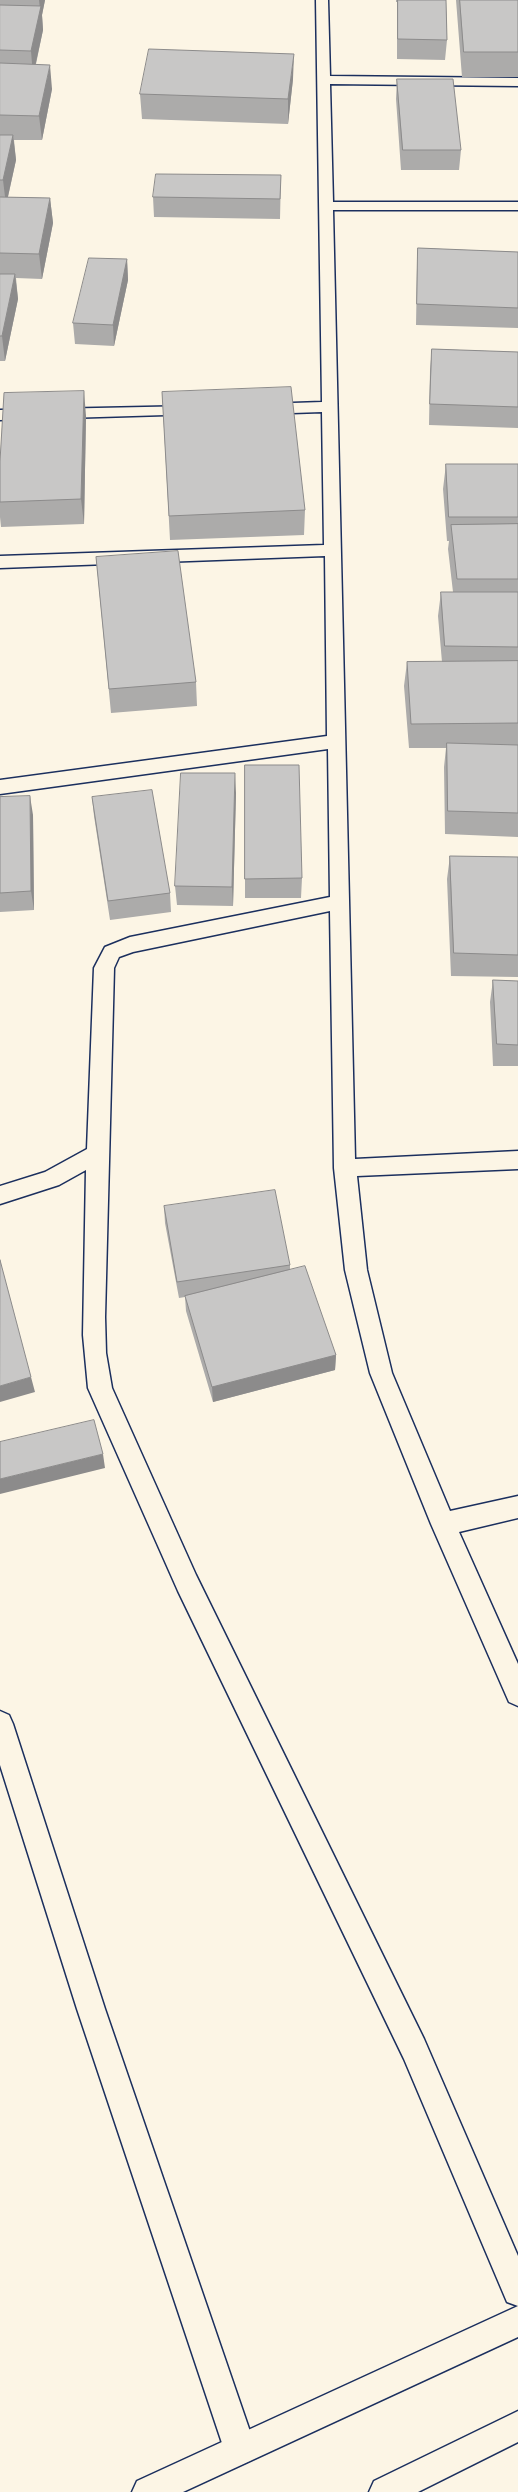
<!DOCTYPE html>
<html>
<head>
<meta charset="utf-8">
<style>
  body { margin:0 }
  canvas { display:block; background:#fcf5e5 }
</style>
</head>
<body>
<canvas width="518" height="2492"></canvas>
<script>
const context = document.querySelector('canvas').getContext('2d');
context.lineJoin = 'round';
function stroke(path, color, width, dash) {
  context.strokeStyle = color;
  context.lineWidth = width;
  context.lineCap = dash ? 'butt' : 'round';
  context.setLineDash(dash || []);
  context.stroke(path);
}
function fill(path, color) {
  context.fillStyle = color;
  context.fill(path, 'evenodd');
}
const minor = new Path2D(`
  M316,0H328L330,76L518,78V86L330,84L333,202H518V210H333L355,1159L518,1151V1169L357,1176L367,1270L392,1373L450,1511L518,1496V1518L459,1532L518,1664V1706L509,1702L431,1524L370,1373L345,1270L334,1168L330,911L133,952L119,957L114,968L105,1317L106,1353L112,1388L196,1575L424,2039L518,2256V2306L507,2302L404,2059L178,1591L88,1388L83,1335L86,1170L59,1185L0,1204V1186L45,1172L87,1149L94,968L105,947L130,937L330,897L328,749L0,794V780L327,736L325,556L0,568V556L324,545L322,412L263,414L255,409L263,404L322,402Z
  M193,406L199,408L201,411L199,414L0,420V410Z
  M0,1711L9,1715L13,1724L105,2009L256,2449L251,2460L240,2465L229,2460L224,2449L77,2009L0,1765Z`);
const tertiary = new Path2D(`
  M518,2306V2337L183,2492H132L137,2481Z
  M518,2411V2442L418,2492H369L374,2481Z`);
stroke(minor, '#1b2f5e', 3);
stroke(tertiary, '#1b2f5e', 3);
fill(minor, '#fcf5e5');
fill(tertiary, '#fcf5e5');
fill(new Path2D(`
  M0,0H45L42,15L43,30L36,64L52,89L42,140H14L16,160L8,197L50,198L53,223L42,279L16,278L18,299L5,361H0Z
  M396,0H446L447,40L445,60L397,59V2H396Z
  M456,0H518V77H462Z
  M293,79L288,124L142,119L140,94Z
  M397,79L461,150L459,170H401L396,99Z
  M281,175L280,219L154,217L153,197Z
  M418,248L518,252V328L416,325L417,269Z
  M127,259L128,280L114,346L75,344L73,323Z
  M432,349L518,352V428L429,425L430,370Z
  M162,392L305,510L304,535L170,540Z
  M86,416L84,524L1,527L0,517V502Z
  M446,464H518V837L445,834L444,767L446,748H409L404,686L407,662H442L438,616L441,592H453L448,549L449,541H447L443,489Z
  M96,557L196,682L197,706L111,713Z
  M245,765L302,878L301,898H245Z
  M236,793L233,906L177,905L175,886Z
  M0,797L33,815L34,910L0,912Z
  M92,797L170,893L171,912L110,920L94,816Z
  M450,856L518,857V977L451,976L447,879Z
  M493,980L518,981V1066H493L490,1002Z
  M164,1206L290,1265V1269L336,1355L335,1370L213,1402L186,1311L185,1297L179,1298L165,1223Z`), '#acabaa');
fill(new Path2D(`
  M39,0H45L42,15L43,30L33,76L31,51L40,9Z
  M294,54L293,79L288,124V99Z
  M50,65L52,89L42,140L39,116Z
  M13,135L16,160L6,205L3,180Z
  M50,198L53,223L42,279L39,254Z
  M127,259L128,280L114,346L113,325Z
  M15,274L18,299L5,361L2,336Z
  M84,391L86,416L84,524L81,499Z
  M235,773L236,793L233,906L232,887Z
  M30,796L33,815L34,910L31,891Z
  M336,1355L335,1370L213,1402L212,1387Z
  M31,1377L35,1392L0,1402V1386Z
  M103,1454L105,1468L0,1494V1479Z`), '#8c8b8b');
const building = new Path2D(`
  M398,0H446L447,40L398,39Z
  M460,0H518V52H464Z
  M0,5L41,6L31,51L0,50Z
  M149,49L294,54L288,99L140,94Z
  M0,63L50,65L39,116L0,115Z
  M397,79H453L461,150H403Z
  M0,135H13L3,180H0Z
  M156,174L281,175L280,199L153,197Z
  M0,197L50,198L39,254L0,253Z
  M418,248L518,252V308L417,304Z
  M89,258L127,259L113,325L73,323Z
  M0,274H15L2,336H0Z
  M432,349L518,352V407L430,404Z
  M291,387L305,510L169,516L162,392Z
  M84,391L81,499L0,502V461L4,393Z
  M446,464H518V517H449Z
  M518,524V579H457L451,525Z
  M178,551L196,682L109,689L96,557Z
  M441,592H518V647L445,646Z
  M518,661V723L411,724L407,662Z
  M447,743L518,745V813L448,811Z
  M245,765H299L302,878L245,879Z
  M181,773H235L232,887L175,886Z
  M152,790L170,893L108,901L92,797Z
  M30,796L31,891L0,893V797Z
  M450,856L518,857V955L454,953Z
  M493,980L518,981V1045L497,1044Z
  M275,1190L290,1265L177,1282L164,1206Z
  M0,1260L31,1377L0,1386Z
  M305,1266L336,1355L212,1387L185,1296Z
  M94,1420L103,1454L0,1479V1442Z`);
fill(building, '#c8c7c6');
stroke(building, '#8c8b8b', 1);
</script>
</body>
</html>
